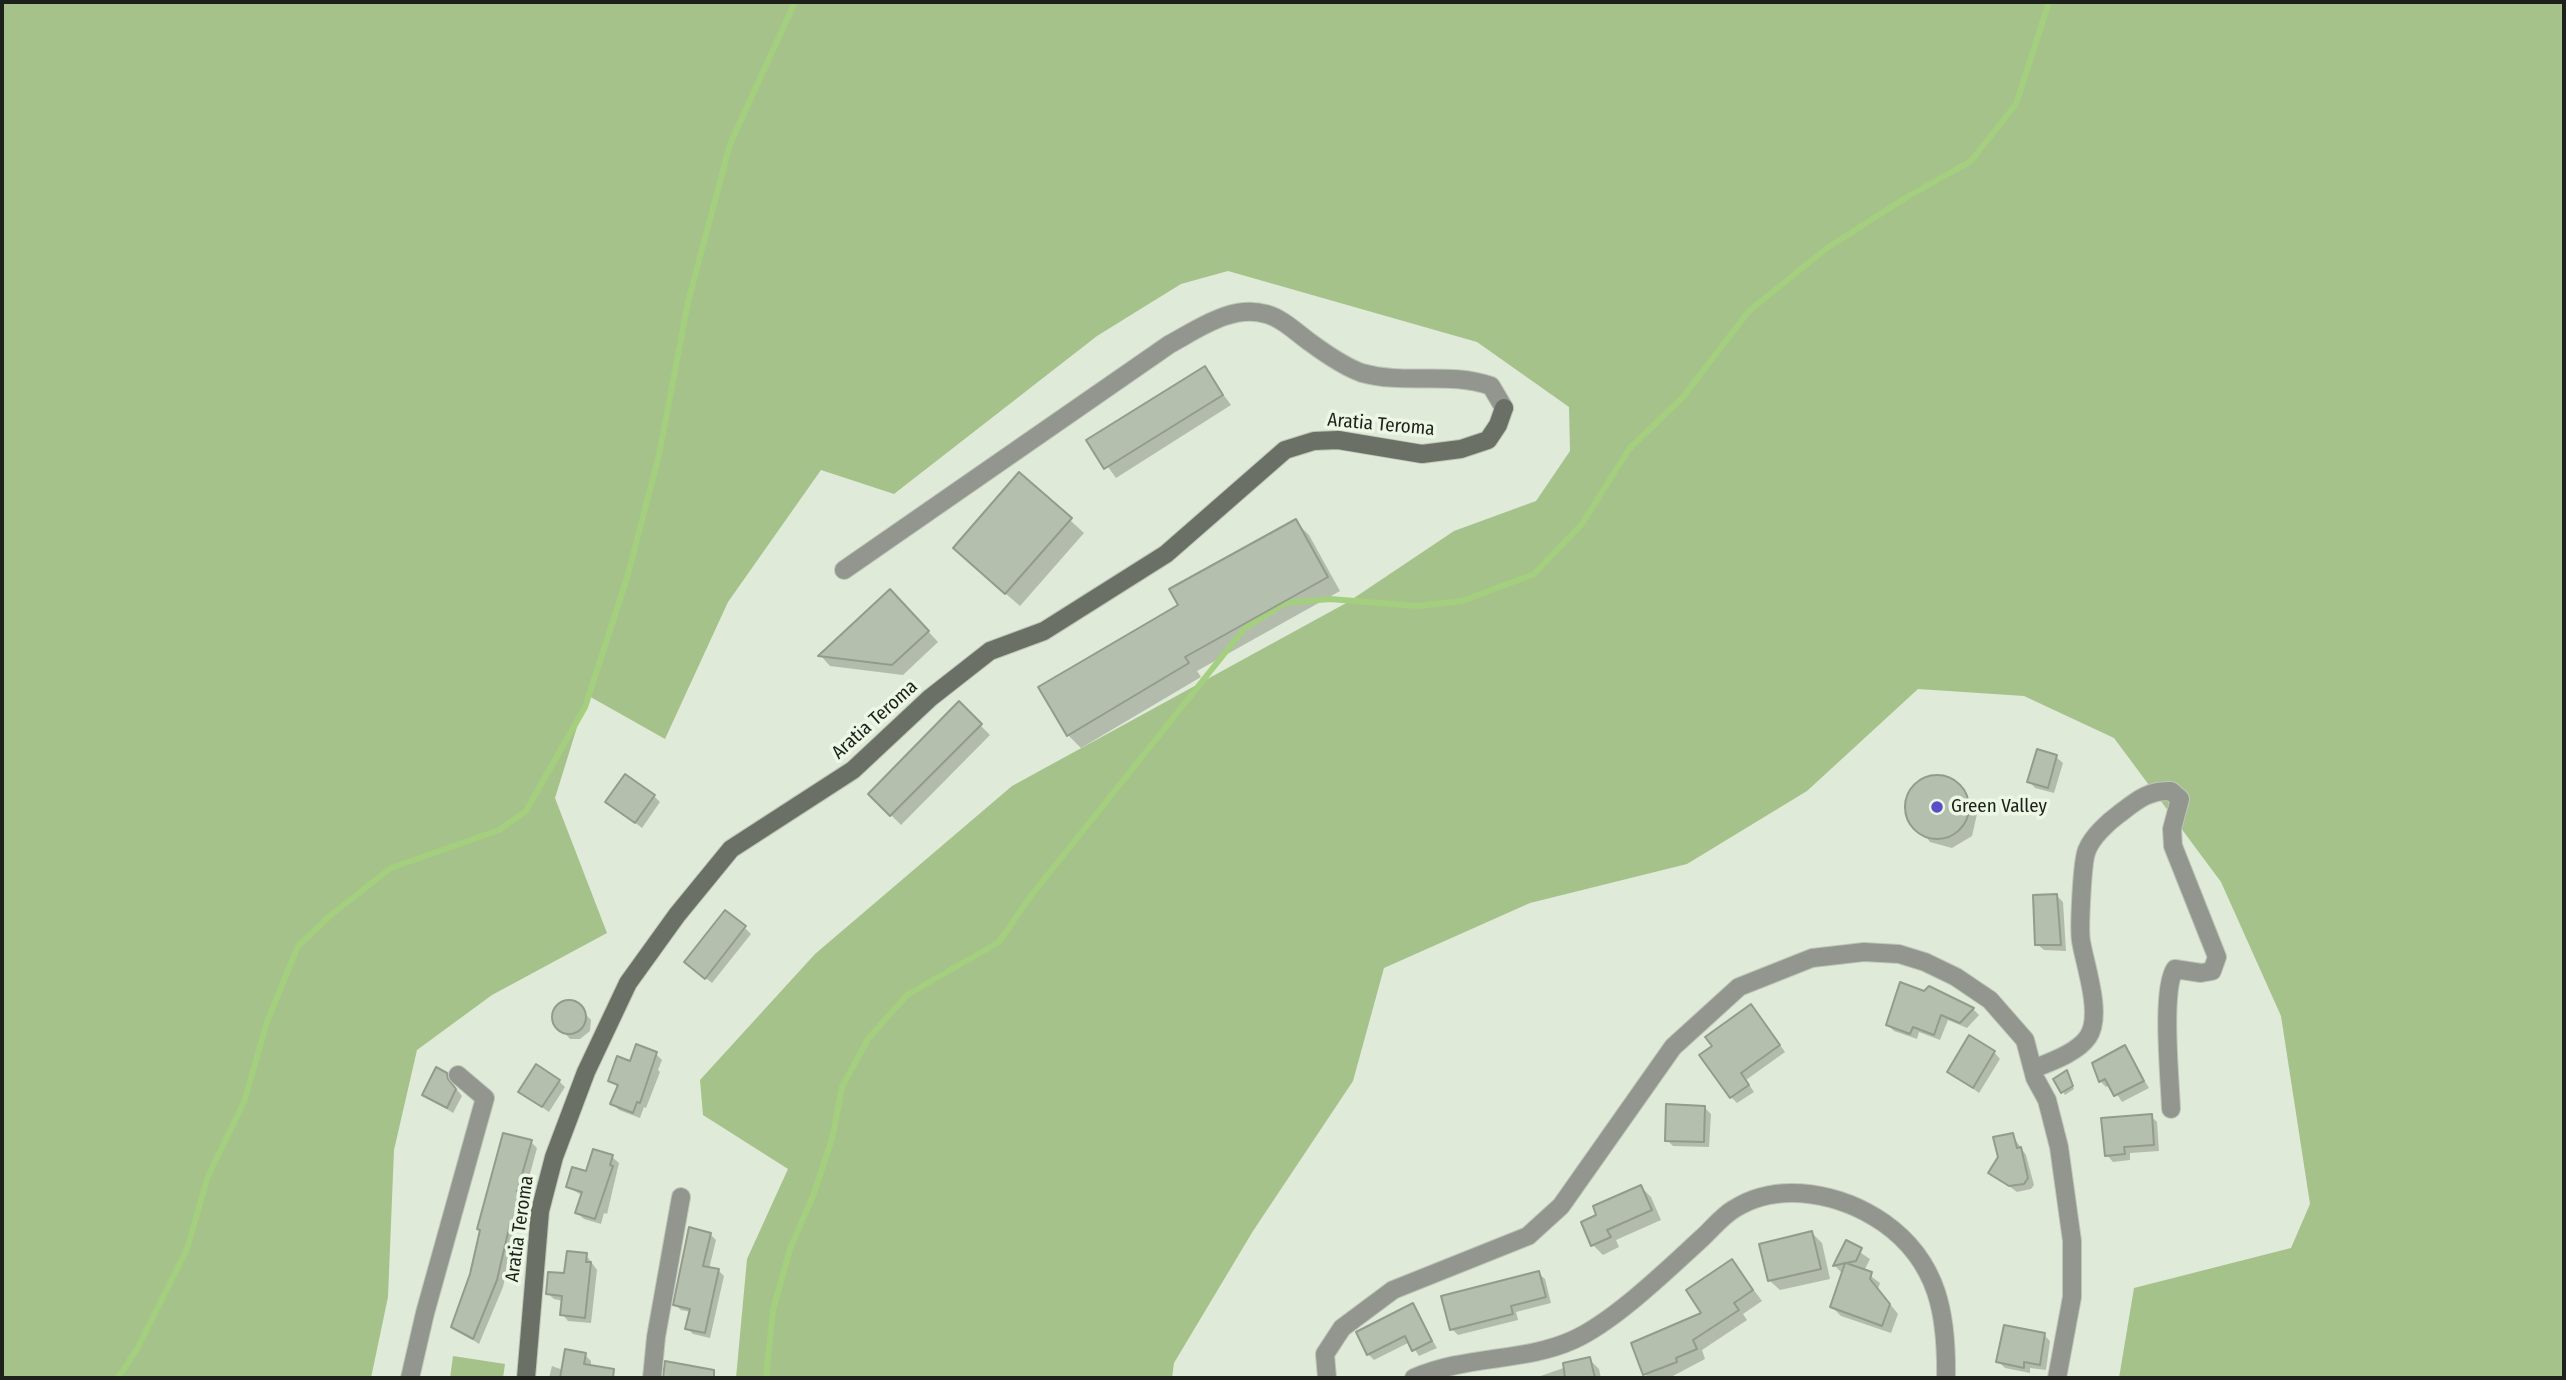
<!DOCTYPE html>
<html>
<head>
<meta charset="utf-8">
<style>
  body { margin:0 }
  #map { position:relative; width:2566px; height:1380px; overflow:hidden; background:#e0ead9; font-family:"Fira Sans Condensed",sans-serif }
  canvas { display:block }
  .frame { position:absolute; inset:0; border:4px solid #1e211b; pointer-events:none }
</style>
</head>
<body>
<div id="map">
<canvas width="2566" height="1380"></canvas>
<div class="frame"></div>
</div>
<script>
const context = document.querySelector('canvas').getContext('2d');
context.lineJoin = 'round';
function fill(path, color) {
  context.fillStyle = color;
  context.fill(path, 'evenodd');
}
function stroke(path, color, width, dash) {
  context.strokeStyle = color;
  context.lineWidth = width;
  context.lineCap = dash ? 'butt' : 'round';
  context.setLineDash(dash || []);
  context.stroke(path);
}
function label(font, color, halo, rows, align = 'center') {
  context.font = font + ' "Fira Sans Condensed",sans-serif';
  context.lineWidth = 7;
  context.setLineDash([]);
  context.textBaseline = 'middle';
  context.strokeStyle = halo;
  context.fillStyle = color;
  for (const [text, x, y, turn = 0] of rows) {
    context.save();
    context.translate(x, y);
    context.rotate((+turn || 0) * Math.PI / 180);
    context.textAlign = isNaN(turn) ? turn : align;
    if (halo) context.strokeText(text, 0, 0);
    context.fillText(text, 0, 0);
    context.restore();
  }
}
fill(new Path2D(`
  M2,2H2564V1378H2119L2134,1288L2291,1248L2310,1204L2281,1016L2221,882L2114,738L2024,696L1918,689L1807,791L1687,864L1530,903L1384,968L1353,1081L1253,1231L1174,1363L1172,1378H736L747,1259L788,1169L703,1115L700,1080L815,954L1012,786L1348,602L1454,531L1536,501L1570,451L1569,407L1477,342L1228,271L1181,284L1097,336L894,494L821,470L728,602L665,739L587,695L555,798L607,933L492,995L417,1050L394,1150L388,1297L371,1378H2Z
  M453,1356L505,1364L503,1378H450Z`), '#a5c28b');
fill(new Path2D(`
  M1204,368L1231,405L1116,478L1089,441Z
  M1020,474L1084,533L1020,606L968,561Z
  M1295,521L1309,535L1340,591L1197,671L1201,677L1081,748L1068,735L1180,605Z
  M900,601L938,642L903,675L830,666L821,656Z
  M959,704L990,735L901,825L870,794Z
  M2056,757L2063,763L2054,793L2035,788L2029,781Z
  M1932,778L1954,783L1977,814L1972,836L1952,848L1930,842L1907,812L1912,790Z
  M654,796L660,802L642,828L608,802Z
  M2057,896L2063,902L2066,951L2044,950L2037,944Z
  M745,928L751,934L712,983L693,968Z
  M1930,989L1973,1009L1979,1015L1967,1028L1948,1020L1940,1040L1919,1032L1917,1039L1894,1031L1888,1025Z
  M565,1002H574L591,1020L590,1031L580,1039H570L554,1021L556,1009Z
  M1757,1013L1785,1052L1746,1080L1754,1092L1737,1103L1731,1097Z
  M2124,1047L2149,1088L2122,1102L2111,1085L2106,1087L2100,1081Z
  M1994,1052L2000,1059L1979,1093L1949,1071Z
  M656,1054L662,1060L658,1070L660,1072L646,1108L644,1107L640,1118L619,1110L613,1104L619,1088L610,1080L631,1063Z
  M2067,1072L2074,1089L2065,1095L2055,1079Z
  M446,1075L462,1096L453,1113L424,1095Z
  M559,1081L565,1087L549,1112L520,1092Z
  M1704,1107L1711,1114L1709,1147L1673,1146L1667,1140Z
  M2151,1116L2157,1122L2159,1151L2130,1153V1160L2113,1162L2107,1155Z
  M2012,1135L2026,1155L2034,1185L2031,1189L2017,1192L1990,1172Z
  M531,1142L537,1148L524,1196L532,1202L525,1232L516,1229L503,1287L479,1344L453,1327Z
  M612,1157L619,1163L607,1214L604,1213L601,1224L584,1219L577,1213L583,1196L568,1187Z
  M1641,1187L1651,1197L1661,1220L1616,1240L1619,1247L1603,1255L1593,1245L1598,1216Z
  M1812,1233L1822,1243L1830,1279L1780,1290L1770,1281Z
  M710,1234L716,1240L709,1269L718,1270L724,1276L710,1338L693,1334L687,1328L691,1312L681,1310L675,1305Z
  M1846,1243L1870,1259L1864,1271L1880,1283L1878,1289L1898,1314L1891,1333L1841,1316L1832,1307L1843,1274L1835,1266Z
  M586,1255L597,1270L591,1323L568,1321L562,1314L563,1301L554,1299L547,1293Z
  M1732,1261L1762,1301L1743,1314L1747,1320L1702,1350L1705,1359L1669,1378H1649L1645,1374L1704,1314Z
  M1538,1273L1545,1279L1551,1303L1516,1312L1518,1320L1458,1335L1452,1329Z
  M1412,1305L1437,1348L1419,1356L1410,1342L1374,1360L1368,1354Z
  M2044,1335L2050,1341L2046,1370L2030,1368V1373L2005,1368L1998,1361Z
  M585,1355L591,1361V1378H549L552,1366L563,1370Z
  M1589,1359L1599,1369L1601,1378H1535Z`), '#0003');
stroke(new Path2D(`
  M118,1378L137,1349L187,1249L208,1176L244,1102L267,1022L298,946L332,914L391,868L499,830L526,811L585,707L627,578L659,455L688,302L730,144L795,2
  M766,1378L773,1310L790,1249L813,1196L832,1139L842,1087L868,1039L907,995L999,942L1030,897L1244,629L1285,603L1330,599L1417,606L1462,601L1534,574L1582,524L1629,449L1683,397L1749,311L1827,248L1907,197L1971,161L2016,104L2049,2`), '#a4cf7e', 6);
const building = new Path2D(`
  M1205,366L1223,395L1104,469L1086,440Z
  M1019,472L1072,518L1005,594L953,548Z
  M1296,519L1328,577L1185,657L1189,663L1067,736L1038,687L1178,605L1169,589Z
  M890,589L929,631L892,665L818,656Z
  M959,701L982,724L890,816L868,794Z
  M2037,749L2057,755L2048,788L2027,782Z
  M625,774L655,795L635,823L605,802Z
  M1905 807a32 32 0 1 1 64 0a32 32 0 1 1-64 0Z
  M2057,894L2061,945H2035L2033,895Z
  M725,910L746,926L705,979L684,962Z
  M1900,982L1924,991L1929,986L1974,1008L1960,1023L1941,1015L1934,1035L1913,1027L1910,1034L1886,1025Z
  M552 1017a17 17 0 1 1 34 0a17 17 0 1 1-34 0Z
  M1751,1004L1780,1045L1741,1073L1749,1085L1730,1098L1699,1055L1712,1046L1705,1037Z
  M1969,1035L1995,1051L1973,1088L1947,1072Z
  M636,1044L657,1052L640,1103L637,1102L633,1113L610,1104L618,1085L608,1081L617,1056L630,1061Z
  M2125,1045L2144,1081L2114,1096L2105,1079L2099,1082L2092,1063Z
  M536,1064L560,1080L542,1107L518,1092Z
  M436,1067L447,1073L448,1079L456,1089L447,1108L422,1095Z
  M2067,1070L2073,1086L2061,1093L2053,1079Z
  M1666,1104L1705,1106L1704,1142L1665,1141Z
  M2152,1114L2154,1145L2124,1147L2125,1154L2105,1156L2101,1118Z
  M503,1133L532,1140L517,1192L527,1195L518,1227L510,1224L497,1280L473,1339L451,1327L470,1274L480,1230L477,1229Z
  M2013,1133L2017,1148L2021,1147L2028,1178L2024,1184L2009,1186L1988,1173L1998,1157L1993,1137Z
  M593,1149L613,1155L610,1165L613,1166L595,1219L575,1213L582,1192L566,1187L572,1167L586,1171Z
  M1641,1185L1652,1210L1607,1230L1611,1237L1591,1246L1581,1222L1596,1215L1593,1206Z
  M689,1227L711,1233L703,1266L719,1269L705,1333L685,1329L690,1309L673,1305Z
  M1812,1231L1821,1269L1768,1281L1759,1244Z
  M1846,1240L1862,1248L1856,1261L1846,1263L1872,1272L1870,1279L1890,1304L1882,1326L1830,1307L1845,1263L1833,1266Z
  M567,1251L587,1253L586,1262H591L585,1318L560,1315L562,1296L546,1294L548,1272L564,1273Z
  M1732,1259L1753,1290L1734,1303L1739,1310L1693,1340L1697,1349L1676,1358L1677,1362L1643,1375L1631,1343L1701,1313L1686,1290Z
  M1539,1271L1546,1297L1511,1306L1513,1314L1450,1330L1441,1296Z
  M1413,1303L1432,1341L1412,1351L1405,1336L1367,1355L1356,1332Z
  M2004,1325L2045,1333L2040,1365L2024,1362V1368L1996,1362Z
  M565,1349L586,1353L584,1364L614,1369L613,1378H560Z
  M1590,1357L1595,1378H1565L1563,1363Z
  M665,1361L714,1370V1378H663Z`);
fill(building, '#b5bfae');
stroke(building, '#939c8c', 2);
const minor = new Path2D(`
  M844,570L1170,344C1198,329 1232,304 1266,314C1282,318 1297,333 1311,343C1326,354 1345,367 1362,373C1405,385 1450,371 1491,386L1504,408
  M2033,1069C2050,1062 2077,1053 2088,1037C2103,1015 2085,966 2081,941C2079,929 2082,861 2087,850C2092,837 2108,822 2119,814C2136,801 2148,790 2171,791L2180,799L2172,829L2173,846L2217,957L2212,971L2201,973L2175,969C2161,990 2170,1079 2171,1109
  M410,1378L425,1313L485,1098L458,1075
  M652,1378L656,1337L681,1197
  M1327,1378L1325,1354L1342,1328L1393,1290L1528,1236L1561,1206L1673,1047L1739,987L1812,958L1864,952L1899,954L1925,962L1956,977L1990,1000L2025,1040L2035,1078L2047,1100L2059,1147L2072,1241V1297L2057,1378
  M1414,1378C1466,1355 1525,1362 1573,1340C1615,1321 1668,1269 1702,1238C1712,1229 1722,1216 1734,1209C1780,1180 1842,1194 1884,1223C1939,1262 1947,1316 1946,1378`);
const secondary = new Path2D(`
  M526,1378L540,1211L554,1157L586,1072L628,983L677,915L731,849L853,770L930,698L990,651L1044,631L1166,554L1285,450L1314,441L1338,440L1422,454L1461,449L1488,440L1498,425L1504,408`);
stroke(minor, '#bdc6b7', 20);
stroke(secondary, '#bdc6b7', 20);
stroke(minor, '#92968f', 18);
stroke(secondary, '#6a7065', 18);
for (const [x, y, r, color] of [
  [1937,807,7,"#584fc7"]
]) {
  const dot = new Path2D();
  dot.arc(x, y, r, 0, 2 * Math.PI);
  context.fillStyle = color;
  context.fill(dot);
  stroke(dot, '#edf7e6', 2.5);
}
label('19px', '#1e211b', '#edf7e6', [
  ["Aratia Teroma",1381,425,5],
  ["Aratia Teroma",875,720,-42],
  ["Aratia Teroma",520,1229,-82]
]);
label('19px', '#1e211b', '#edf7e6', [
  ["Green Valley",1951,807]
], 'left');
</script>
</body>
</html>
